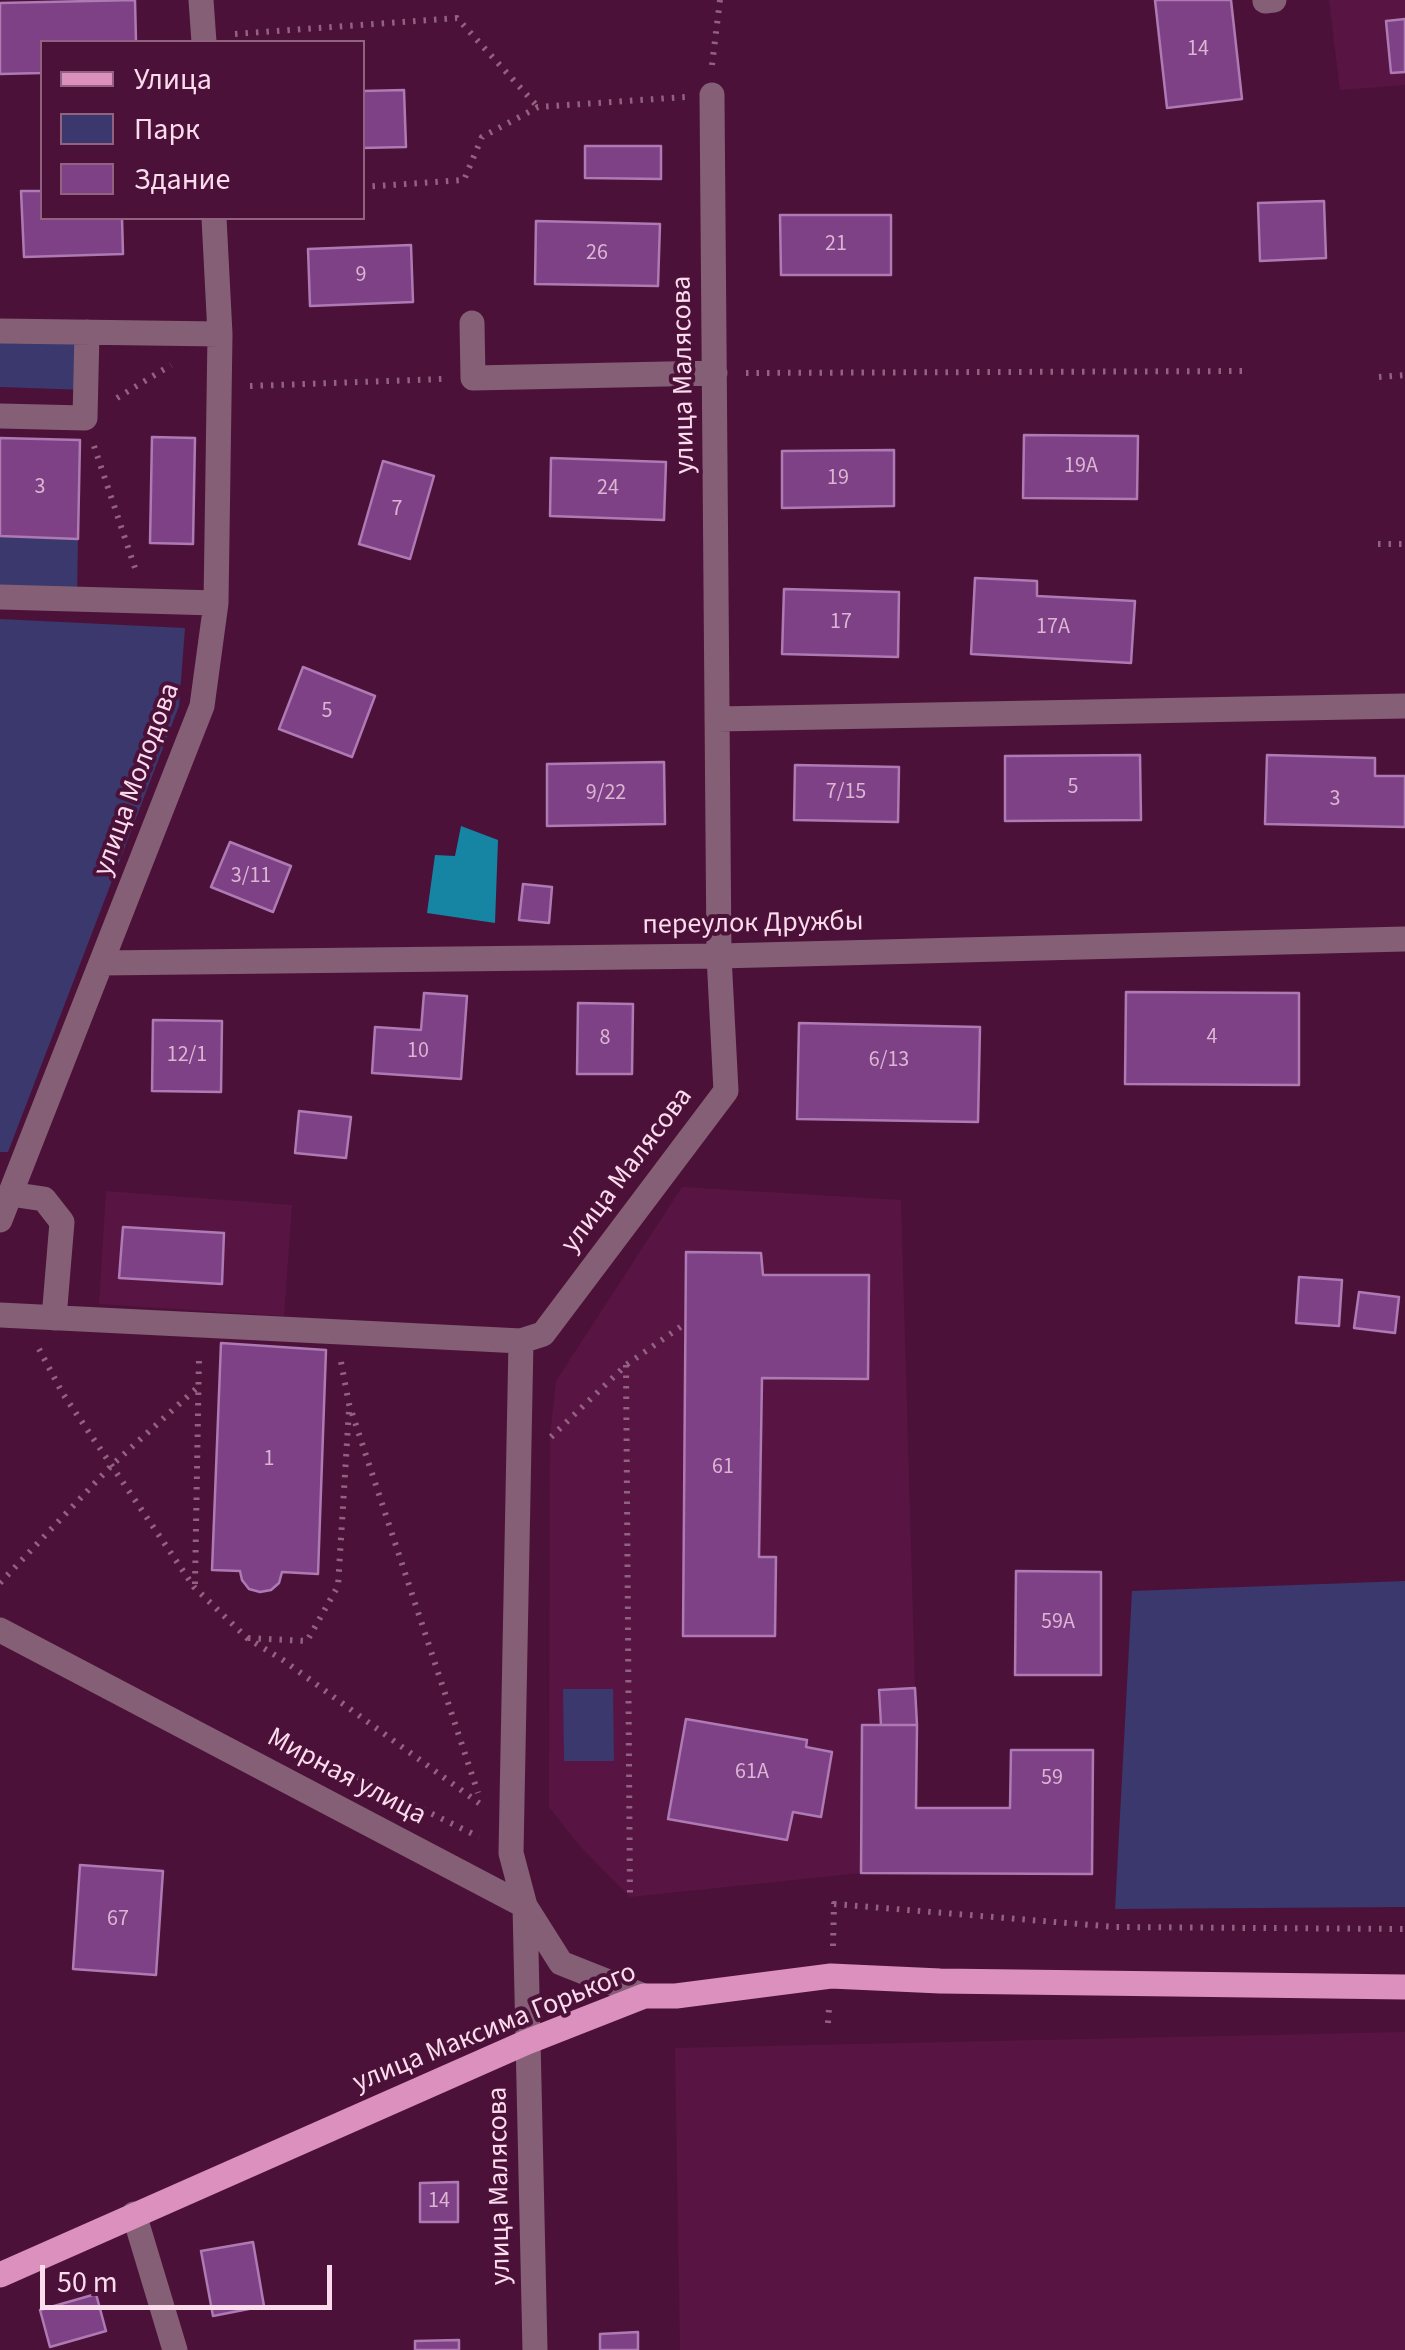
<!DOCTYPE html>
<html>
<head>
<meta charset="utf-8">
<style>
  body { margin:0 }
  #map { position:relative; width:1405px; height:2350px; overflow:hidden; background:#4c1139; font-family:"Source Sans 3",sans-serif }
  canvas { display:block }
  .legend { position:absolute; left:40px; top:40px; width:325px; height:180px; box-sizing:border-box; background:#4c1139; border:2px solid #926281; margin:0; padding:12px 18px; list-style:none; font-size:30px; color:#fbdced }
  .legend li { display:flex; align-items:center; gap:20px; height:50px }
  .legend b { width:50px; border:2px solid #926281 }
  .scale { position:absolute; left:40px; top:2265px; width:292px; height:45px; box-sizing:border-box; border:5px solid #fbdced; border-top:0; padding-left:12px; font-size:30px; line-height:35px; white-space:nowrap; color:#fbdced; -webkit-text-stroke:8px #4c1139; paint-order:stroke }
</style>
</head>
<body>
<div id="map">
<canvas width="1405" height="2350"></canvas>
<ul class="legend">
<li><b style="height:12px;background:#dc90be"></b>Улица</li>
<li><b style="height:28px;background:#3a386c"></b>Парк</li>
<li><b style="height:28px;background:#7f4186"></b>Здание</li>
</ul>
<div class="scale">50 m</div>
</div>
<script>
const context = document.querySelector('canvas').getContext('2d');
context.lineJoin = 'round';
function fill(path, color) {
  context.fillStyle = color;
  context.fill(path, 'evenodd');
}
function stroke(path, color, width, dash) {
  context.strokeStyle = color;
  context.lineWidth = width;
  context.lineCap = dash ? 'butt' : 'round';
  context.setLineDash(dash || []);
  context.stroke(path);
}
function label(font, color, halo, rows, align = 'center') {
  context.font = font + ' "Source Sans 3",sans-serif';
  context.lineWidth = 8;
  context.setLineDash([]);
  context.textBaseline = 'middle';
  context.strokeStyle = halo;
  context.fillStyle = color;
  for (const [text, x, y, turn = 0] of rows) {
    context.save();
    context.translate(x, y);
    context.rotate((+turn || 0) * Math.PI / 180);
    context.textAlign = isNaN(turn) ? turn : align;
    if (halo) context.strokeText(text, 0, 0);
    context.fillText(text, 0, 0);
    context.restore();
  }
}
fill(new Path2D(`
  M1329,0H1405V85L1340,90Z
  M682,1187L901,1200L915,1688L880,1690L881,1725H862L861,1873L630,1897L580,1846L549,1807L550,1437L556,1381Z
  M106,1191L292,1205L284,1316L99,1304Z
  M1405,2032V2350H680L675,2048Z`), '#581543');
fill(new Path2D(`
  M0,331L87,332L85,390L0,387Z
  M0,536L78,539L77,600L0,597Z
  M0,619L185,628L179,706L8,1152H0Z
  M1405,1581V1907L1115,1909L1132,1591Z
  M563,1689H613L614,1761H564Z`), '#3a386c');
fill(new Path2D(`
  M461,826L498,840L495,923L427,913L435,855L455,856Z`), '#1685a4');
const building = new Path2D(`
  M135,0L136,42H42V73L0,74V3Z
  M1155,0H1231L1242,99L1167,108Z
  M1405,19V72L1391,73L1386,21Z
  M404,90L406,147L362,148V91Z
  M585,146H661V179L585,178Z
  M21,191H42V218H122L123,254L24,257Z
  M1324,201L1326,258L1260,261L1258,203Z
  M780,215H891V275H781Z
  M536,221L660,224L658,286L535,284Z
  M411,245L413,302L310,306L308,249Z
  M1024,435L1138,436L1137,499L1023,498Z
  M152,437L195,438L193,544L150,543Z
  M0,438L80,440L78,539L0,536Z
  M894,450V506L782,508V451Z
  M551,458L666,462L664,520L550,516Z
  M383,461L434,476L410,559L359,544Z
  M975,578L1037,581V596L1135,601L1131,663L971,654Z
  M784,589L899,592L898,657L782,654Z
  M303,667L375,696L352,757L279,729Z
  M1140,755L1141,820L1005,821V756Z
  M1267,755L1375,758V776H1405V827L1265,824Z
  M664,762L665,824L547,826V764Z
  M795,765L899,767L898,822L794,820Z
  M230,842L291,866L273,912L211,887Z
  M523,884L552,887L549,923L519,920Z
  M1126,992L1299,993V1085L1125,1084Z
  M424,993L467,996L461,1079L372,1073L375,1027L421,1030Z
  M578,1003L633,1004L632,1074H577Z
  M153,1020L222,1021L221,1092L152,1091Z
  M799,1023L980,1027L978,1122L797,1119Z
  M299,1111L351,1117L346,1158L295,1153Z
  M123,1227L224,1233L222,1284L119,1278Z
  M686,1252L761,1253L763,1275H869L868,1379L762,1378L759,1557H776L775,1636H683Z
  M1299,1277L1342,1280L1339,1326L1296,1323Z
  M1359,1292L1399,1297L1395,1333L1354,1328Z
  M221,1343L326,1350L318,1574L282,1572L279,1583L271,1590L260,1592L249,1589L242,1580L240,1571L212,1570Z
  M1016,1571L1101,1572V1675H1015Z
  M915,1688L917,1725H881L879,1690Z
  M686,1719L807,1740L806,1747L832,1752L821,1817L793,1812L787,1840L668,1819Z
  M862,1725H917L916,1808H1010L1011,1750H1093L1092,1874L861,1873Z
  M80,1865L163,1871L156,1975L73,1969Z
  M458,2182V2222H420V2183Z
  M253,2242L264,2306L213,2316L201,2251Z
  M96,2294L106,2331L50,2347L40,2310Z
  M638,2332V2350H600V2334Z
  M459,2340V2350H415V2341Z`);
fill(building, '#7f4186');
stroke(building, '#ad7ab3', 2.5);
stroke(new Path2D(`
  M235,34L457,18L538,107
  M712,65L720,0
  M362,187L464,180L482,137L538,107L685,97
  M746,373L1250,371
  M1379,377L1405,375
  M250,386L442,379
  M117,398L171,365
  M94,446L136,571
  M1378,544H1405
  M39,1349L63,1394L194,1587L247,1638L283,1660L483,1806
  M341,1362L349,1404L478,1793
  M626,1365L630,1897
  M551,1437L626,1365L686,1323
  M0,1583L112,1465L198,1387
  M195,1584L199,1356
  M248,1638L307,1641L338,1586L349,1410
  M347,1772L479,1837
  M833,1946L834,1904L1116,1927L1405,1929
  M828,2023L829,2008`), '#926281', 6, [2.5, 8]);
stroke(new Path2D(`
  M201,0L204,42
  M1265,1L1274,0
  M472,323L473,378L715,373
  M0,331L220,334
  M0,416L85,418L87,332
  M0,597L216,603
  M718,719L1405,706
  M101,963L719,956L1405,939
  M10,1194L44,1199L62,1222L54,1318
  M0,1220L202,706L216,603L220,334L214,218
  M0,1315L521,1341L543,1334L726,1091L719,956L712,95
  M521,1341L511,1853L525,1906L535,2350
  M0,1630L525,1906L561,1963L644,1996
  M134,2214L175,2350`), '#855f75', 25);
stroke(new Path2D(`
  M0,2275L527,2042L644,1996H676L831,1976L940,1981L1405,1987`), '#dc90be', 25);
label('22px', '#dcb5d3', null, [
  ["14",1198,50],
  ["21",836,245],
  ["26",597,254],
  ["9",361,276],
  ["19А",1081,467],
  ["19",838,479],
  ["3",40,488],
  ["24",608,489],
  ["7",397,510],
  ["17",841,623],
  ["17А",1053,628],
  ["5",327,712],
  ["5",1073,788],
  ["7/15",846,793],
  ["9/22",606,794],
  ["3",1335,800],
  ["3/11",251,877],
  ["4",1212,1038],
  ["8",605,1039],
  ["10",418,1052],
  ["12/1",187,1056],
  ["6/13",889,1061],
  ["1",269,1460],
  ["61",723,1468],
  ["59А",1058,1623],
  ["61А",752,1773],
  ["59",1052,1779],
  ["67",118,1920],
  ["14",439,2202]
]);
label('28px', '#fbdced', '#4c1139', [
  ["улица Малясова",685,375,-91],
  ["улица Молодова",138,780,-70],
  ["переулок Дружбы",753,925,-1],
  ["улица Малясова",628,1171,-53],
  ["Мирная улица",346,1778,28],
  ["улица Максима Горького",495,2029,-22],
  ["улица Малясова",501,2186,-91]
]);
</script>
</body>
</html>
